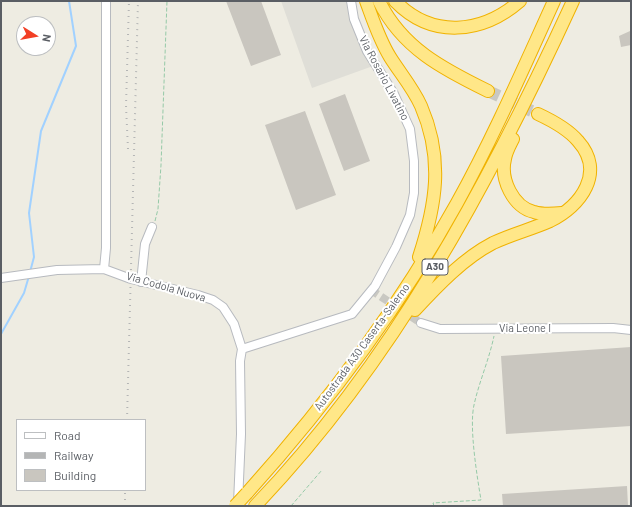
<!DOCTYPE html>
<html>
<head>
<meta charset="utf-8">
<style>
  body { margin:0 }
  #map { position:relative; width:632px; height:507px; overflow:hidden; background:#eeece2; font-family:Barlow,sans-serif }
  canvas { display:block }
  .frame { position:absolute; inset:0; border:2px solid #5a5e64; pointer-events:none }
  .legend { position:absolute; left:16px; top:419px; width:130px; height:72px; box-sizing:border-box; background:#fff; border:1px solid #bdbfc1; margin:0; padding:5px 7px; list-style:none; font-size:12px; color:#5a5e64 }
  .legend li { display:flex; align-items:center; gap:8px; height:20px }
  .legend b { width:20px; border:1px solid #bdbfc1 }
  .north { position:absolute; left:16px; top:16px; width:40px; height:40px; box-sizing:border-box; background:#fff; border:1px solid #bdbfc1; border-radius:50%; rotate:101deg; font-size:11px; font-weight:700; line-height:16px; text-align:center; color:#5a5e64 }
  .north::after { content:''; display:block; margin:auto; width:14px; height:18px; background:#f23f25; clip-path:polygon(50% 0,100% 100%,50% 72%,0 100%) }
</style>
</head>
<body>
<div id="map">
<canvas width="632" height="507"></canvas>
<div class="frame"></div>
<ul class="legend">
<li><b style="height:5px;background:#fff"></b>Road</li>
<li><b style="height:5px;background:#b4b5b5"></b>Railway</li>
<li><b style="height:11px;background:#c9c6bf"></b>Building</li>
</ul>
<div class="north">N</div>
</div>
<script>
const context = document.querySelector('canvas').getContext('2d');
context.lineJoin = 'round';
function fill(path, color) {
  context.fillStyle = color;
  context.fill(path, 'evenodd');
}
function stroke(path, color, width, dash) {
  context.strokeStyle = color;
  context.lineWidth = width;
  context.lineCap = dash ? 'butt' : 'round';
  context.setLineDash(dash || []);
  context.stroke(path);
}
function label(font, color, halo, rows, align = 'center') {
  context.font = font + ' Barlow,sans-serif';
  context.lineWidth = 4;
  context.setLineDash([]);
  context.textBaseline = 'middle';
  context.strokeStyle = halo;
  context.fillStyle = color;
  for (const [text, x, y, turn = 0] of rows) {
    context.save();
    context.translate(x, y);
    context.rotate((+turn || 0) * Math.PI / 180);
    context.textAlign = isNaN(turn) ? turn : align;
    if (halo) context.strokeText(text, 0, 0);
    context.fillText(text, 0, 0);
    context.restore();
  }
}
fill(new Path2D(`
  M281,1H346L349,16L362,50L373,66L312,88Z`), '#dfded7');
stroke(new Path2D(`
  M30,272L34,257L29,213L41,131L76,46L69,1
  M1,334L24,293L29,276`), '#a1d1ff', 2);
fill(new Path2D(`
  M226,1H261L281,55L251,66Z
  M630,31L631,45L621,47L619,36Z
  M345,94L370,161L344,171L319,104Z
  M305,111L336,195L296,210L265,125Z
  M631,347V426L506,434L501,356Z
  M627,486L628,506H503L502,494Z`), '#c9c6bf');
stroke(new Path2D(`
  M371,290L421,323`), '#c9c8c2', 8, [8, 4]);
stroke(new Path2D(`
  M488,91L538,114`), '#c9c8c2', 12, [12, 6]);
const minor = new Path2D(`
  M104,269L106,248V1
  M1,278L57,270L104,269L131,279L198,295L213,300L223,307L234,324L242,349L240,361L241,434L238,503
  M141,282L145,244L152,227
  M421,323L440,329L613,328L631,330
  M242,349L352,314L375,286L396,247L410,215L414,193V161L410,129L394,94L367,51L354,19L351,1`);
const highway = new Path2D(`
  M366,1C373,20 379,39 390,57C400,73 413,88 421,106C444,159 436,205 419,257
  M379,1C402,48 443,69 488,91
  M395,1C432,39 482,34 520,1
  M513,139C510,145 506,152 505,159C500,179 513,207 534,212C543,215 553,214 562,213
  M415,310C438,285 464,258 493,243C512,234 532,229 550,221C581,206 606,172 578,141C568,129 553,121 538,114
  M247,493C327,404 399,308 457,203C493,138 523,69 554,1
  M255,506C394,361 490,182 573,1`);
stroke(minor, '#b7babf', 10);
stroke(highway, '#f0b200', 14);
stroke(new Path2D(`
  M155,221L158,209L161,165L167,1
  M291,506L322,470
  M434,506L433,503L481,500C477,476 469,427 474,405C479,382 489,360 494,336`), '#95c9a7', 1, [4, 2]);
stroke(minor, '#fff', 8);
stroke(highway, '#ffe788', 12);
stroke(new Path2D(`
  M128,149L126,106L129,1
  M127,420L138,1
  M125,506V490`), '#b4b5b5', 2, [1, 5]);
const highwayBridge = new Path2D(`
  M235,506L247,493`);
stroke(highwayBridge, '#f0b200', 14, []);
stroke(highwayBridge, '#ffe788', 12);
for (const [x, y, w] of [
  [435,267,26]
]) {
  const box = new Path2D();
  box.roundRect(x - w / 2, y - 8, w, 16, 3);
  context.fillStyle = '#fff';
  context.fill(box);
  stroke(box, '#5a5e64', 1);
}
label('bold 10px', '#5a5e64', null, [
  ["A30",435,267]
]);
label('11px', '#5a5e64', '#fff', [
  ["Via Rosario Livatino",384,78,62],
  ["Via Codola Nuova",166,287,16],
  ["Via Leone I",525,328],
  ["Autostrada A30 Caserta-Salerno",362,347,-54]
]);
</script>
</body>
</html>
